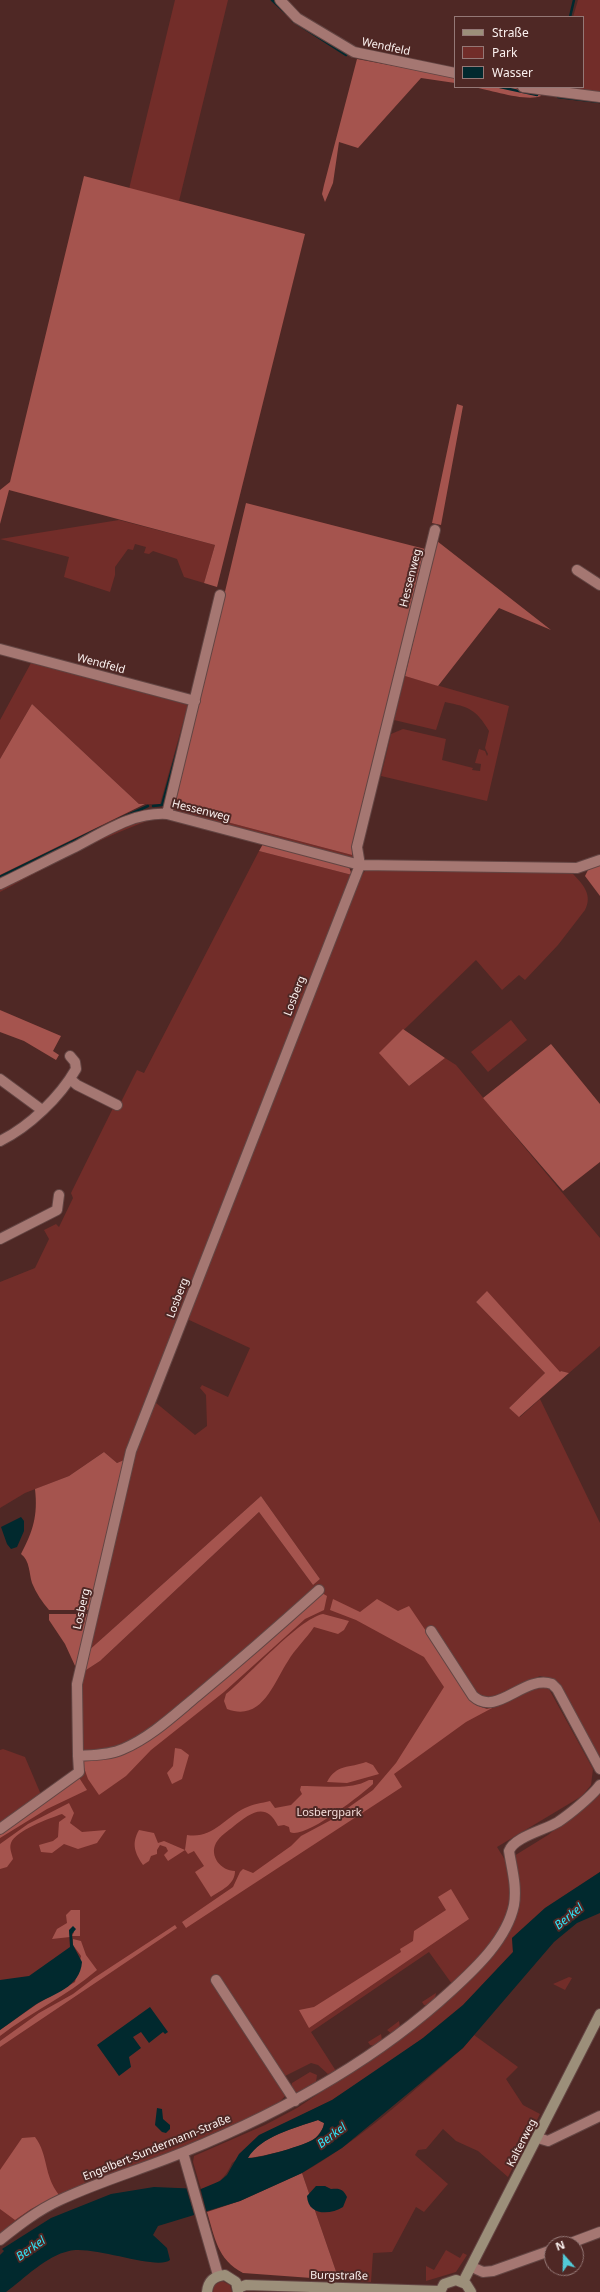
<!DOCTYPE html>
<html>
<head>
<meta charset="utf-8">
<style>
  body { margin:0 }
  #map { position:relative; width:600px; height:2292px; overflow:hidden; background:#4f2825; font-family:"Noto Sans",sans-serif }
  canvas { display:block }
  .legend { position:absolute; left:454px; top:16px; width:130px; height:72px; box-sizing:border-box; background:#4f2825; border:1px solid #947876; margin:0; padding:5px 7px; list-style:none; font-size:12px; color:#fbf1ef }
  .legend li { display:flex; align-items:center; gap:8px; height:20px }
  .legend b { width:20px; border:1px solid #947876 }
  .north { position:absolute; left:544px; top:2236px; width:40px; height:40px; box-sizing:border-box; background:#4f2825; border:1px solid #947876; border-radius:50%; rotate:340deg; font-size:11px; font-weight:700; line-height:16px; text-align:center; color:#fbf1ef }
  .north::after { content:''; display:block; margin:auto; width:14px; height:18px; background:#52cbd9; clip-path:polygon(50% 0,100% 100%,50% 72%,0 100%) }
</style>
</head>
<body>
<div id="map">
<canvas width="600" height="2292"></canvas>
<ul class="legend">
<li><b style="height:5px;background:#9c8f7a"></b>Straße</li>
<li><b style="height:11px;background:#722d29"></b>Park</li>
<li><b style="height:11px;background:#01292e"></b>Wasser</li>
</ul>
<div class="north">N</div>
</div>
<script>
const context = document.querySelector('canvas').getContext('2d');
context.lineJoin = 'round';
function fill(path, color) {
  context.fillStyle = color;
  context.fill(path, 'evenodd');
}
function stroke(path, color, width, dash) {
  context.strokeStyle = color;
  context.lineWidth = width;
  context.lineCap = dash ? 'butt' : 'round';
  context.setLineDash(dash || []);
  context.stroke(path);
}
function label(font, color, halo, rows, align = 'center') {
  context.font = font + ' "Noto Sans",sans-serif';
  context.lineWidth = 4;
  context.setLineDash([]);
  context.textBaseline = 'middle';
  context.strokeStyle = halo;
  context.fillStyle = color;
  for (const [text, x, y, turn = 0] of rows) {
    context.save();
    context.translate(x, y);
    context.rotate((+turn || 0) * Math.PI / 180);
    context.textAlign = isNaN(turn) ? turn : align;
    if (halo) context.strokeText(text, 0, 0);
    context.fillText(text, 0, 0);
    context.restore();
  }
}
fill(new Path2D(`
  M175,0H228L179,201L129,189Z
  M578,0H600V93L556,87H583V17H573Z
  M119,520L215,545L204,583L184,577L177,559L153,551L149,554L144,553L146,547L135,544L133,550L128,549L115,567V575L110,592L64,577L69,557L0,539Z
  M31,663L188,705L160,804H139L32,704L0,759V720Z
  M405,676L509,706L487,801L381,776L391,734L403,729L446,739L442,760L473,768L472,770L480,771L481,764L475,763L479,749L485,751L487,756L488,754L485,748L489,731C476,709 469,707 445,702L436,730L394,720Z
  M170,807L356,856L352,858L174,812Z
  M159,817C104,835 51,865 0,892V888L130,824Z
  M259,851L352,875L124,1460L117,1463L104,1452L69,1476L25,1493L0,1508V1282L35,1268L49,1239L44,1230L56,1224L59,1227L73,1198L71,1193L113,1108L120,1104L137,1070L144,1073Z
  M366,870L572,873C583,884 593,895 585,910L558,945L525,980L519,975L502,990L476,960L380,1053L409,1086L445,1058L456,1065L600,1238V1346L569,1373L561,1371L560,1373L487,1292L476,1302L545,1373L509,1408L520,1417L540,1399L600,1523V1763L555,1680L540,1676L497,1696L482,1699L475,1693L434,1629L428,1633L471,1699L482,1709L494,1707L536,1687L543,1686L549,1689L593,1769L591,1785L582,1796L497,1847C502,1856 509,1864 511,1874C521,1917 480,1958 452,1984L429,1952L311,2032L336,2071L328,2074L318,2065L311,2063L285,2076L270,2057L262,2058L286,2095L273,2109L250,2120L47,2201L32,2210L0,2235V1831L84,1772L82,1762L85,1758L124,1751L142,1742L161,1728L322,1593L318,1588C278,1624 237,1659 196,1694C173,1713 151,1736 123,1747C110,1753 94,1754 81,1749L83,1672L100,1661L259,1512L313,1585L320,1579L261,1496L87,1652L133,1457L155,1402L195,1435L207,1426L206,1395L200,1388L202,1385L228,1397L250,1348L187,1319L359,878Z
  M511,1020L527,1040L488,1072L471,1052Z
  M3,1749L25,1757L42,1797L0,1826V1750Z
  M600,1793V1872L545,1908L512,1938L513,1952L463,2005L423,2038L386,2065L332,2100L300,2116L232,2163C225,2179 217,2185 201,2189L193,2162L194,2156L265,2125L297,2108L395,2043L441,2006L467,1981L509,1922L514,1856L548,1835Z
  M569,1977L572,1978L565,1990L553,1984Z
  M436,1993L435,1999L428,2005H424L422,2002Z
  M399,2021L400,2027L392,2034L387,2030Z
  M381,2034L382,2040L374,2046L370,2045L368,2042Z
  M474,2035L518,2067L506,2079L523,2105L540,2114L508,2177L478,2151L456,2141L443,2129L426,2149L418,2150L415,2155L448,2184L424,2212L416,2207L392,2252L373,2253L371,2282L339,2280L302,2173C361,2140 412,2092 463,2048Z
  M310,2072L317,2075L316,2082L296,2093L291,2088L292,2083Z
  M446,2250L460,2258L463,2253L467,2255L456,2272L426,2281V2266L434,2270Z
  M222,2281L230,2285L232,2292H213L214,2285Z`), '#722d29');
fill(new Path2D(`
  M357,59L455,77V83L421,78L358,148L339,142L333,183L325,202L322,194L324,185Z
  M474,87H509L538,92L541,96C526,102 490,90 474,87Z
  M84,176L305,234L217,587L204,583L215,545L9,490L0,524V490L10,482Z
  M457,404L463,406L441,525L432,523Z
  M246,503L425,549L352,855L170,807L199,701Z
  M437,541L551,630L499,608L438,686L405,676Z
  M32,704L139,804H145L0,875V759Z
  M263,844L349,867L352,875L259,851Z
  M600,864V896L585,876L589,868Z
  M0,1010L61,1036L53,1051L59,1055L56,1060L24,1041L0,1032Z
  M403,1029L445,1058L409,1086L379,1053Z
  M551,1044L600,1104V1162L563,1191L483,1098Z
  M487,1291L560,1372L561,1371L569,1373L519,1417L509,1408L545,1373L476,1302Z
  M104,1452L117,1463L124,1460L89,1610H49C42,1602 36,1593 32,1583C29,1573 30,1561 21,1554C33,1531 38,1516 35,1489L69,1476Z
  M261,1496L320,1579L313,1585L259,1512L100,1661L83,1672L87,1652Z
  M322,1593L327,1596L324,1610L305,1619L224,1692L151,1750L126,1776L99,1795L88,1779L82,1762L85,1758L124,1751Z
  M333,1599L360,1612L377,1599L398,1611L409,1606L476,1705L487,1709L494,1707L466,1722L394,1774L402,1787L186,1928L182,1922L233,1887L240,1872L243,1869L253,1873L291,1846L301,1836L331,1820L373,1790L396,1763L444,1687L424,1657L356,1620L330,1610Z
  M49,1614H89L76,1668L65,1644L49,1620Z
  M323,1614L349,1621L344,1630L338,1634L314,1627C306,1639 295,1649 288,1661C273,1684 262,1722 227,1709L224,1701L226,1694C249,1676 298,1619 323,1614Z
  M175,1748L181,1749L189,1755L182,1779L172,1784L167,1773L173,1766Z
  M366,1762L373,1765L379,1774L347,1783L327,1782C336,1764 350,1768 366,1762Z
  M78,1776L87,1790L47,1809L0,1838V1831Z
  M369,1780H373V1784C361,1795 304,1840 290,1832L289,1827L284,1825L278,1826C266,1801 250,1813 234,1826C228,1831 220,1836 216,1843C209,1856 221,1871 235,1871C235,1885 221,1890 211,1897L195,1872L204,1866L194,1851L188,1854L185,1850L168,1861L164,1855L168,1851L166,1847L160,1845L157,1850V1854L151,1856L149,1861L143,1865C135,1853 131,1844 139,1830L154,1833L158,1843L164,1841L185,1850L187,1835C213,1839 224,1818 245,1808C253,1804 262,1803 270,1801L275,1808L291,1805L302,1794L300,1790L301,1786C323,1785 349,1791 369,1780Z
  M69,1803L74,1813L70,1823L82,1832L106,1830L97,1843L78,1849L64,1844L52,1853L41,1852L39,1845L53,1841L58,1837L59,1822L66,1817L62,1814C50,1818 15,1831 11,1843C9,1848 12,1854 13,1859L7,1867L0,1869V1844L28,1824Z
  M451,1889L469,1919L309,2028L299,2010L314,2007L401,1952L400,1949L413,1941L414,1931L446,1910L438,1897Z
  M71,1910H80V1936H72L74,1932L69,1930L70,1937L52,1939L57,1929L67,1923L66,1915Z
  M175,1925L177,1928L0,2047V2041L39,2013L73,1994L94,1978Z
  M73,1939L81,1941L86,1955L97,1970C67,1996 31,2012 0,2036V2030L37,2004L75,1982L81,1956L73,1945Z
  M318,2120L324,2123C324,2128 318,2136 314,2139C305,2146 259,2158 247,2158C261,2136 295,2128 318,2120Z
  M35,2137C49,2156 43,2174 59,2195L31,2209L15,2220L0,2209V2170L22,2138Z
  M302,2173L339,2280L243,2273C217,2259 215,2238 207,2212L240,2201Z`), '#a5544e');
fill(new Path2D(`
  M21,1517L24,1521V1531L17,1547L11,1549L7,1544L1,1527Z
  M600,1872V1913L577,1923L554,1942L463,2048L342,2148L302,2173L240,2201L158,2226L153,2235L167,2248L170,2260C157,2271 94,2245 69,2251C46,2256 25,2278 6,2292H0V2255L4,2251L2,2249L51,2218L111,2194L154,2187L201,2189L220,2181L227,2175L239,2154L259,2135L332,2100L423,2038L463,2005L513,1952L512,1938L545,1908ZM318,2120L324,2123C324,2128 319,2136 314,2139C306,2145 258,2159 248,2158C261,2136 295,2128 318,2120Z
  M73,1926L76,1929L72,1934L73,1945L82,1962C80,1988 54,1993 35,2005C23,2013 12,2022 0,2030V1980L29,1976L70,1947L69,1930Z
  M150,2007L168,2032L165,2034L163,2032L149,2043L141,2032L133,2037L141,2048L129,2057L131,2067L119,2076L97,2045Z
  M157,2108L162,2109L163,2119L170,2125V2129L166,2133L162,2132L155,2125Z
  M316,2186H325L331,2189C340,2188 343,2189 347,2197L343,2207C330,2215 308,2216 307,2196Z`), '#01292e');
fill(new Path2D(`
  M191,2186L200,2187L207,2214L195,2218L186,2187Z`), '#4f2825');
stroke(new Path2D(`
  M272,0L286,13
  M570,17L574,0
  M293,21L346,55
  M500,87L537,95
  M558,97L600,102
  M153,806L162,805L180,741
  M117,820L148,806
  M0,877L102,827`), '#01292e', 2.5);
const street = new Path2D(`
  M280,0L297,18L354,52L455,73
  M523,87L600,97
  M577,570L600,585
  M0,649L195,701
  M167,814L220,595
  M0,884C25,872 50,859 75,847C104,832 133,812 167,814L360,865L577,868L600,860
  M0,1079L42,1110
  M70,1079L77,1085L117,1105
  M0,1141C29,1127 60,1097 76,1069L75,1062L70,1056
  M0,1239L57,1210L59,1195
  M319,1590C279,1626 239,1661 197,1696C174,1715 151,1737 123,1749C110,1755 93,1755 78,1756L77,1684L131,1451L360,865L357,847L435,530
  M431,1631L473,1696C497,1718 524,1674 552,1684L557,1689L600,1769
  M0,1829L79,1772L78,1756
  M216,1980L295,2101
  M538,2138L548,2141L600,2116
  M183,2153L218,2275
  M0,2240C19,2225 38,2210 60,2200C100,2181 143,2169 184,2152C280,2113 375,2061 452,1990C476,1968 507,1939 514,1905C517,1886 512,1870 509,1851C514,1837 545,1830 558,1822C570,1814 592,1796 600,1785
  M568,2244L600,2232
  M472,2267L483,2272L493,2271L552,2250`);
const secondary = new Path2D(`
  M463,2282L600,2014
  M238,2288L246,2285L440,2291
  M207,2292C208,2281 214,2276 225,2275L236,2282L238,2292
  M440,2292L444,2284L456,2280L466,2284L471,2292`);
stroke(street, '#634543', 12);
stroke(secondary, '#634543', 12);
stroke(street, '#a57772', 10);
stroke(secondary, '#9c8f7a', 10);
label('11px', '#fbf1ef', '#4f2825', [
  ["Wendfeld",386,47,12],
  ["Hessenweg",411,578,-76],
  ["Wendfeld",101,664,15],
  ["Hessenweg",201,811,14],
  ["Losberg",295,996,-69],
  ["Losberg",178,1298,-69],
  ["Losberg",82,1609,-77],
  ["Kalterweg",522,2143,-63],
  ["Engelbert-Sundermann-Straße",157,2148,-22],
  ["Burgstraße",339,2276,1]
]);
label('11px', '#f4dcd9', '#4f2825', [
  ["Losbergpark",329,1813]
]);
label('italic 12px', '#2fe6f9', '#4f2825', [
  ["Berkel",569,1917,-39],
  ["Berkel",332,2136,-37],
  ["Berkel",31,2249,-35]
]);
</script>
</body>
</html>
